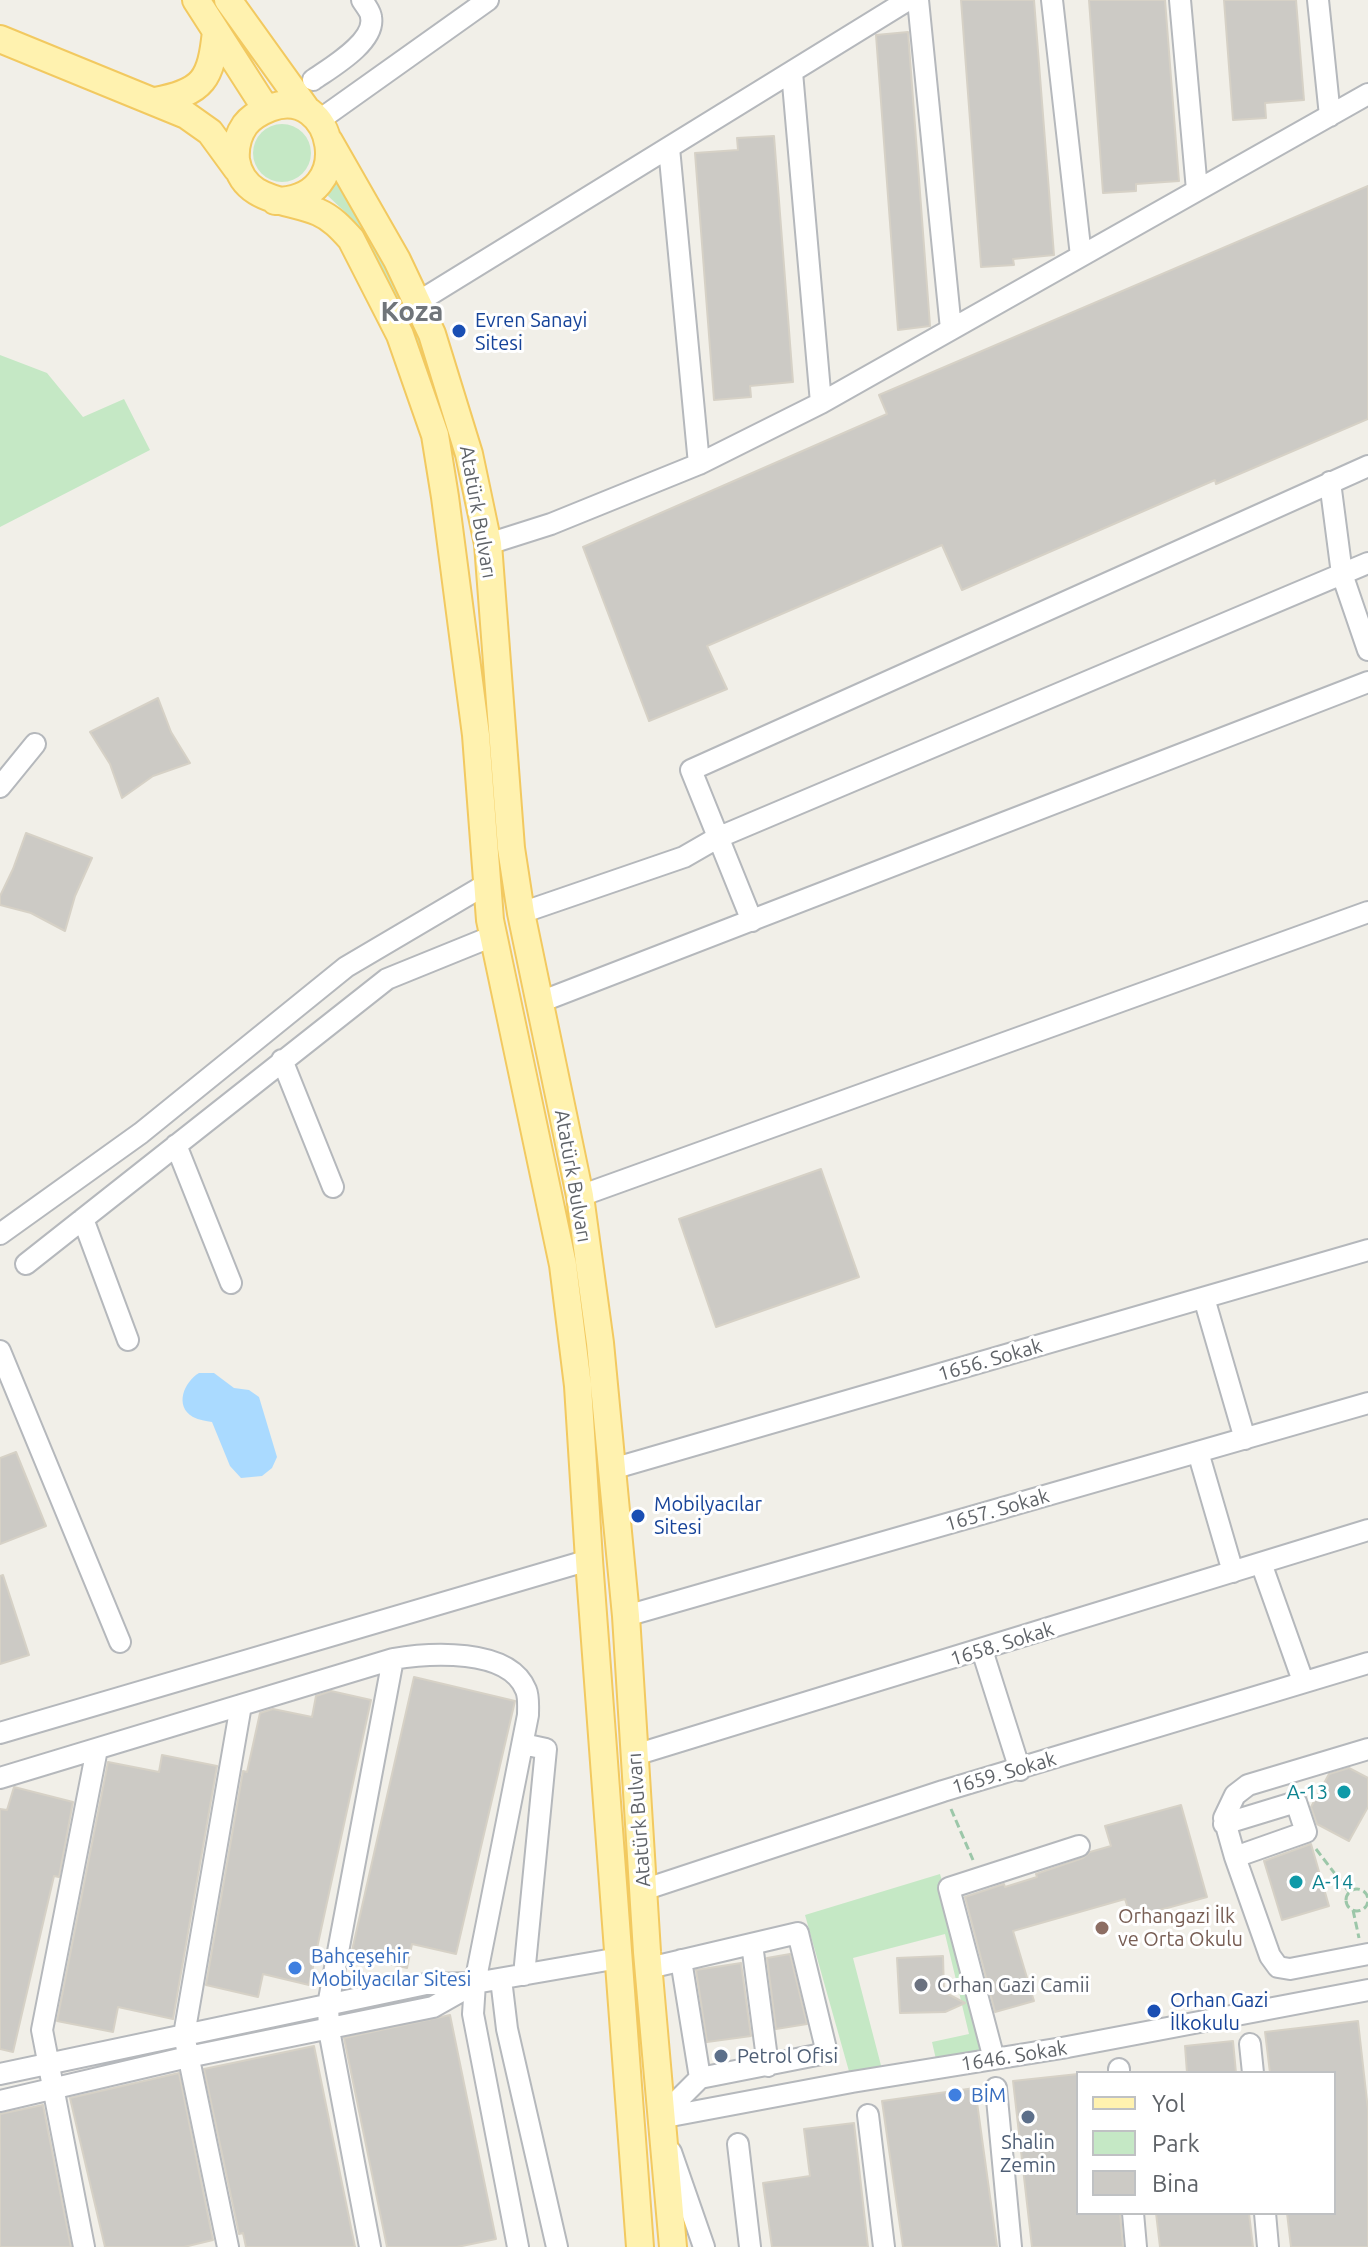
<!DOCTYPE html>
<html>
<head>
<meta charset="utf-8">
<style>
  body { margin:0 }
  #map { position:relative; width:1368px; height:2247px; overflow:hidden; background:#f1efe8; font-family:Ubuntu,sans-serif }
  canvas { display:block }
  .legend { position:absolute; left:1076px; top:2071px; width:260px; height:144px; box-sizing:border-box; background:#fff; border:2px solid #bfc1c3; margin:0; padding:10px 14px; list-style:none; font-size:24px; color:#5f6368 }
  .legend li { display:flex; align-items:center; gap:16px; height:40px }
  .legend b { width:40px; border:2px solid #bfc1c3 }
</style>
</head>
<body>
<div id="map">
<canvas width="1368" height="2247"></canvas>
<ul class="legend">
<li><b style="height:10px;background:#fff2af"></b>Yol</li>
<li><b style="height:22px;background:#c5e8c5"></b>Park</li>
<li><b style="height:22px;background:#cccac5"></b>Bina</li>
</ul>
</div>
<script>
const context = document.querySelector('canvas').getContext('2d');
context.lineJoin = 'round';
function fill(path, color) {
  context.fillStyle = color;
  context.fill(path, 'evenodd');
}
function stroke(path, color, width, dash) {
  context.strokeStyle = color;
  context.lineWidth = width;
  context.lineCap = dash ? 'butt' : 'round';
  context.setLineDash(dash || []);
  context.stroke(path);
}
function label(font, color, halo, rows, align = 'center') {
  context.font = font + ' Ubuntu,sans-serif';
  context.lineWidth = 6;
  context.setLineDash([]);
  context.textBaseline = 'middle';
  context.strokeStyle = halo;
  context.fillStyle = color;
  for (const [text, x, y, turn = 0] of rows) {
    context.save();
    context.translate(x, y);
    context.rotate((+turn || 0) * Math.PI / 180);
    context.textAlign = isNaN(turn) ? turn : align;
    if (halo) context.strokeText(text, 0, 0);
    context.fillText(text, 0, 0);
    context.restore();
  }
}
fill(new Path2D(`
  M253 153a29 29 0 1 1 58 0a29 29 0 1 1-58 0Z
  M337,179L405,298L435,373L429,376L345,212L327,195Z
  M0,355L47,373L83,417L124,399L150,450L0,527Z
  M940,1874L994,2059L938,2068L932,2042L969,2034L945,1934L853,1958L884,2077L852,2082L805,1915Z`), '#c5e8c5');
fill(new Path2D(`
  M199,1373H214L234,1388L249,1390L259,1397L277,1457L272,1468L262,1476L241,1478L230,1466L212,1422C206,1421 199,1420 193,1417C174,1406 184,1382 199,1373Z`), '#aadaff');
const building = new Path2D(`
  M961,0H1034L1054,255L1013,259L1014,265L981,267Z
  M1089,0H1165L1179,181L1136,184V191L1103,193Z
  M1224,0H1296L1304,100L1265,103L1266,118L1233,120Z
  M908,32L930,326L898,330L876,35Z
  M774,136L793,382L750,386L751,397L714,400L695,153L738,150L737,138Z
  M1368,186V419L1216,484L1215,480L962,590L942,545L707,646L727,689L649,721L583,547L887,414L879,395Z
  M158,698L171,732L190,763L153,776L122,798L110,764L90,732Z
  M26,833L92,858L75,896L65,931L31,913L0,905V896L13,869Z
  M821,1169L859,1277L716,1327L679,1219Z
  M16,1452L46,1526L0,1544V1458Z
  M3,1575L29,1655L0,1664V1576Z
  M414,1677L515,1701L456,1954L412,1944L407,1968L351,1955Z
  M331,1691L371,1700L309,1985L263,1974L258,1997L206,1985L243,1771L247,1772L260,1713L273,1709L312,1717L316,1696Z
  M162,1755L217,1766L173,2019L118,2007L113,2032L57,2021L108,1762L159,1772Z
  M1349,1768L1368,1778V1807L1349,1841L1317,1824L1311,1807L1329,1774Z
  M14,1787L73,1802L59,1877L54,1876L13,2052L0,2049V1809L7,1810Z
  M1181,1805L1207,1897L1131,1918L1125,1899L1013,1931L1034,2001L995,2012L965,1897L1004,1884L1005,1887L1037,1877L1036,1874L1083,1858L1090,1852L1111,1846L1105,1826Z
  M1311,1844L1329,1906L1282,1920L1264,1861Z
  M790,1954L807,2024L776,2029L767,1958Z
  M943,1956L944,1992L965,2003L945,2012L900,2013L897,1958Z
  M741,1963L751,2036L707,2042L696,1970Z
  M450,2015L496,2239L457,2247H387L344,2038Z
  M1358,2021L1368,2110V2247H1291L1287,2213H1334V2073H1270L1265,2032Z
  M1233,2041L1236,2073H1187L1185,2046Z
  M314,2046L355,2247H246L243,2233L239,2234L204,2069Z
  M179,2073L213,2240L184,2247H105L70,2098Z
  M1078,2074V2213H1120L1123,2247H1032L1013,2081Z
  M975,2088L997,2247H903L882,2101Z
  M43,2105L71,2247H0V2114Z
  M854,2123L868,2247H772L763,2183L810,2176L804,2129Z
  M1156,2213H1249L1253,2247H1160Z`);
fill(building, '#cccac5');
stroke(building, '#d6d1c6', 2);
const minor = new Path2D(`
  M918,0L951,329
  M1052,0L1081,256
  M1180,0L1197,190
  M1318,0L1330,116
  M792,72L821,403
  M313,80C330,68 376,42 371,17C371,12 365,5 362,0
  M318,121L488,0
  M669,148L699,464
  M418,302L908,0
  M1330,482L1342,574L1368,650
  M488,544L551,524L699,464L821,403L1368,94
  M0,787L35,744
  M521,913L684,857L717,838L1368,563
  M752,921L691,770L1368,466
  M540,1002L1368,682
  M282,1060L333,1187
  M176,1145L231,1283
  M580,1196L1368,912
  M83,1219L128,1340
  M0,1234L141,1133L346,967L485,885
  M26,1264L387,979L493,936
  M1204,1298L1245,1439
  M0,1351L120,1642
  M1198,1452L1233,1572
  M612,1469L1368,1250
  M1261,1563L1303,1681
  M626,1616L1368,1403
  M982,1650L1020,1770
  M0,1733L589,1560
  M523,1744L546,1749L524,1975
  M1368,1749L1248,1785L1235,1795L1224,1818L1235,1857L1270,1956L1278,1967L1290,1969L1368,1954
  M635,1755L1368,1530
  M0,1778L393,1659C428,1653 509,1647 526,1690C529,1697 528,1707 528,1715L475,1983L473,2014L518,2247
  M1224,1824L1296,1802L1306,1832L1235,1857
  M643,1890L943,1791L1368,1663
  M752,1944L768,2066
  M681,1960L700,2078
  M649,1968L798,1933L827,2053L700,2078L660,2118
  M501,1979L507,2029L557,2247
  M1250,2044L1253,2073
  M994,2059L949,1888L1079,1846
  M1119,2069V2073
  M0,2074L426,1984L475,1983L619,1958
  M996,2088L1011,2247
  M0,2101L188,2057L433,2007L472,1985
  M868,2115L884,2247
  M660,2118L852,2082L1062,2048L1368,1990
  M738,2144L750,2247
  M671,2152L704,2247
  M1133,2213L1136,2247
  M1265,2213L1268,2247
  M84,2247L42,2030L97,1749
  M228,2247L184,2035L241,1705
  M370,2247L329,2030L328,2005L393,1659`);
const major = new Path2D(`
  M196,0L266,109
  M228,0L307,110
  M0,39L186,115L210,132L237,169
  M155,101C204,92 211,79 216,31
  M329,141L397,260L432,334L469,454L488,544L511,848L521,913L580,1196L600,1343L626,1616L647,1952L673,2247
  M275,201C360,201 334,83 270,108C260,112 251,117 245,125C238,135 235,148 236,160C243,202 287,199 318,212C332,218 341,228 351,239L400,335L435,435L445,497L476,735L490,920L563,1265L578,1386L589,1560L640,2247`);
stroke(minor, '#b5b8bc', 24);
stroke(major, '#f2c960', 30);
stroke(new Path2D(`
  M951,1809L973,1860
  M1316,1849L1349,1892
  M1346 1900a11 11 0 1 1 22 0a11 11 0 1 1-22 0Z
  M1353,1910L1359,1938`), '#9cc7a9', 3, [8, 4]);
stroke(minor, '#fff', 20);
stroke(major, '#fff2af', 26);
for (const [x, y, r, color] of [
  [459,331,8,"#1a4fb4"],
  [638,1516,8,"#1a4fb4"],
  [1344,1792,8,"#0f9aa8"],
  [1296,1882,8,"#0f9aa8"],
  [1102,1928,8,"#8d6e63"],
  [295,1968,8,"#3f7fe0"],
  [921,1985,8,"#6b7280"],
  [1154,2011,8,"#1a4fb4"],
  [721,2056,8,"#5c6f8a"],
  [955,2095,8,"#3f7fe0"],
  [1028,2117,8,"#5c6f8a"]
]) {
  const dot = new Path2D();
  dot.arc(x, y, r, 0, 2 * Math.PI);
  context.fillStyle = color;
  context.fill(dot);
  stroke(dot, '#fff', 3);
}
label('20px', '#164399', '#fff', [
  ["Evren Sanayi",475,320],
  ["Sitesi",475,343],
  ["Mobilyacılar",654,1504],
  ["Sitesi",654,1527],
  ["Orhan Gazi",1170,2000],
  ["İlkokulu",1170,2023]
], 'left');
label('20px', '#5f6368', '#fff', [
  ["Atatürk Bulvarı",478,512,80],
  ["Atatürk Bulvarı",573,1176,80],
  ["1656. Sokak",990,1360,-16],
  ["1657. Sokak",997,1510,-16],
  ["1658. Sokak",1002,1644,-17],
  ["1659. Sokak",1004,1773,-16],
  ["Atatürk Bulvarı",639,1820,-94],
  ["1646. Sokak",1014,2056,-9]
]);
label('20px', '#0d838f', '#fff', [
  ["A-13",1328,1792],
  ["A-14",1312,1882,"left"]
], 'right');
label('20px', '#785e54', '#fff', [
  ["Orhangazi İlk",1118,1916],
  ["ve Orta Okulu",1118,1939]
], 'left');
label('20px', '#366cbe', '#fff', [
  ["Bahçeşehir",311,1956],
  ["Mobilyacılar Sitesi",311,1979],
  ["BİM",971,2095]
], 'left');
label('20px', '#5b616d', '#fff', [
  ["Orhan Gazi Camii",937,1985]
], 'left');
label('20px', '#4e5e75', '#fff', [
  ["Petrol Ofisi",737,2056],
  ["Shalin",1028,2142,"center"],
  ["Zemin",1028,2165,"center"]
], 'left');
label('bold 28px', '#70757a', '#fff', [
  ["Koza",412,312]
]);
</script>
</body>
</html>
